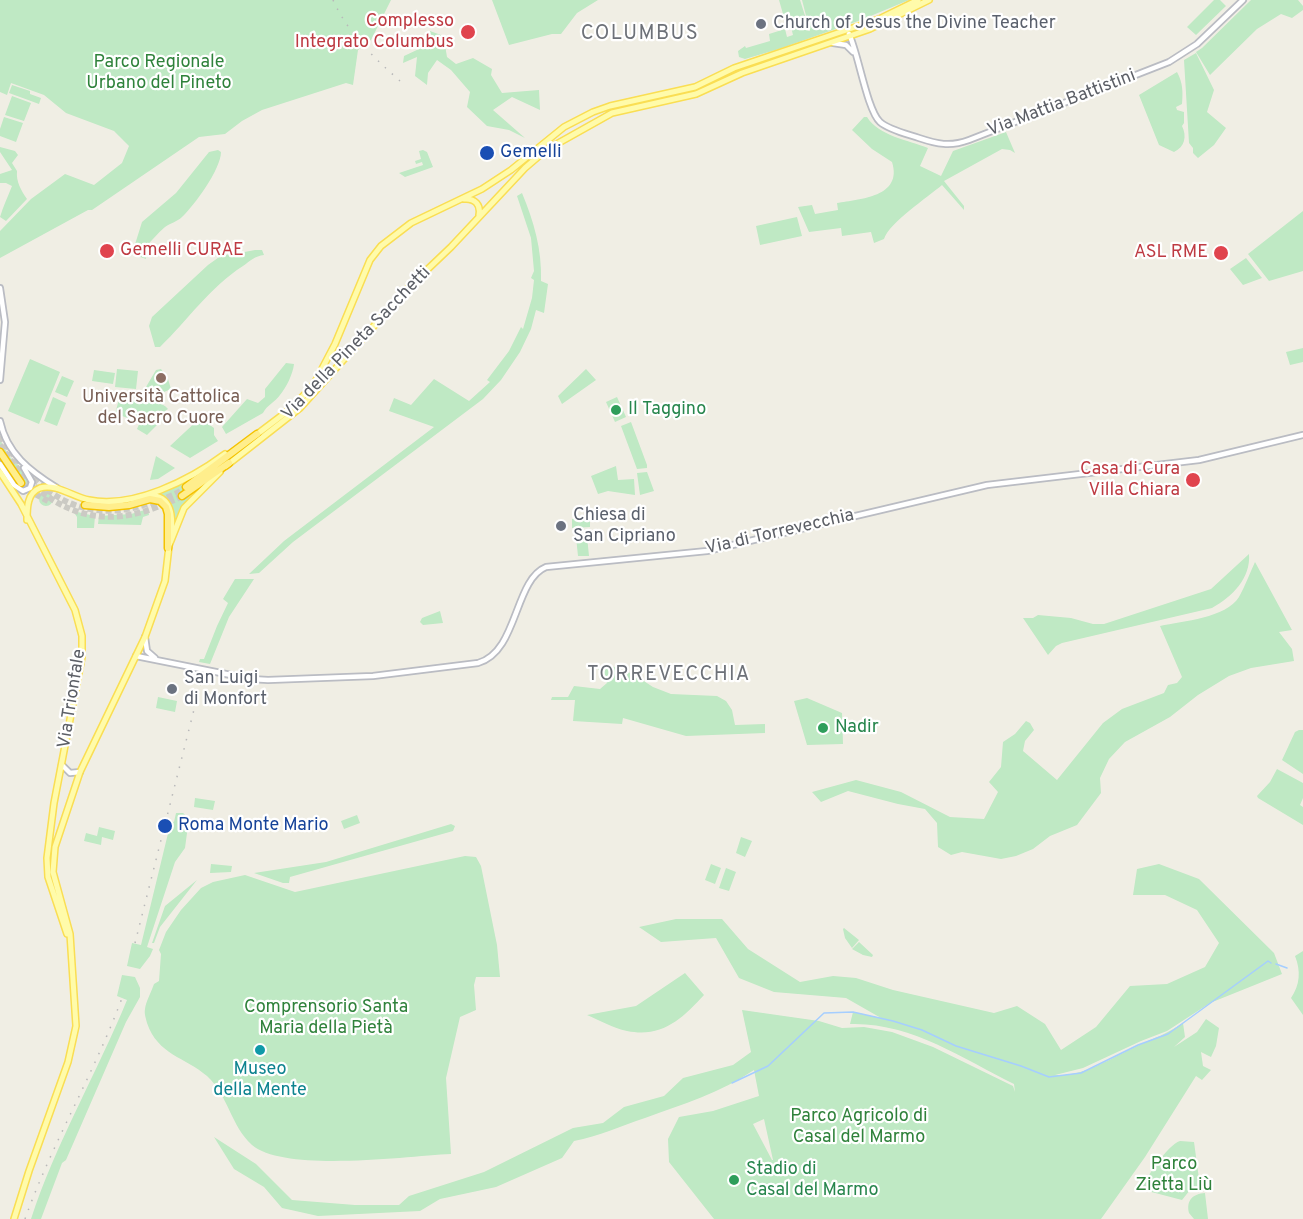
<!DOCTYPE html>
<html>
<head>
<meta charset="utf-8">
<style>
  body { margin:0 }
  canvas { display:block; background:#f0eee4 }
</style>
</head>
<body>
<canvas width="1303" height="1219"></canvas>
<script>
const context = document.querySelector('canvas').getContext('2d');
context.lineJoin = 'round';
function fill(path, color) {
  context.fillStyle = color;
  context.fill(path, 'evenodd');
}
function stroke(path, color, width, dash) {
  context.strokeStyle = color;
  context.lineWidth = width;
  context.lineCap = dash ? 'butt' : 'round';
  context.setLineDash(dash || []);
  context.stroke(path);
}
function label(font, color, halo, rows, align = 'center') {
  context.font = font + ' Overpass,sans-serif';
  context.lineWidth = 4.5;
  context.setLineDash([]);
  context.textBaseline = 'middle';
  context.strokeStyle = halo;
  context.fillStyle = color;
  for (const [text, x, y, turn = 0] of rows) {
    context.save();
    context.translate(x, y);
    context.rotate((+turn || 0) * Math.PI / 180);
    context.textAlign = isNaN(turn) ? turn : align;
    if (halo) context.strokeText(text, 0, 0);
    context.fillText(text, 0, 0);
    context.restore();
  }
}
fill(new Path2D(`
  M0,0H391L371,40L358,50L353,85L346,83L262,110L242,121L225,134L199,137L92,210H88L0,258V231L31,199L65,174L94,185L122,163L129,146L114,131L66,113L44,95L11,83L7,95L0,92Z
  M492,0H598L577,13L561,34H552L509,45Z
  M779,0H800L807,22L787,28Z
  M802,0H909L861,20L779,49L745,59L739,57L738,51L745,46L746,48L770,41L769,34L785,29L787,37L793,35L791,27L807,23L809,30L807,31H810Z
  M1214,0H1220L1226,6L1196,35L1187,27Z
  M1251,0H1298L1303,6V10L1292,18L1281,14L1257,29L1210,75L1196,52L1202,48Z
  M430,31L449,38L445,45L447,57L456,64L473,58L492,69L491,75L502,93L539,90L540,110L512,97L493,110L525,138L509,130L487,126L467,107L470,92L451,70L437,60L428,73L427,85L415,76L417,57L403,63L404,56L419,49Z
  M1196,53L1214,90L1207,112L1226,128L1214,145L1198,158L1193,153V148L1189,143L1184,60Z
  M1177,72C1183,83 1183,92 1182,104L1176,107L1177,110L1184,112V123L1182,126C1187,136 1185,147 1174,152L1159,145L1139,95Z
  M12,85L30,91V94L41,98L39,104L9,93Z
  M12,96L31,103L24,121L5,115Z
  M4,117L23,123L16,142L0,136V129Z
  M864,117H867C879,136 908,140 928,148L920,166L941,176L953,151L1006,132L1015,153L1010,150L1002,149L944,181L964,206V210L942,185C928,197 889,223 884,239L874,243L871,232L842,236L841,228L809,232L798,207L812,205L815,214L838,210L837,203C860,199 903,197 892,162L872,149L852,130Z
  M0,147L15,151L18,155L12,163L17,171C16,182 21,190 27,199L6,221L0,217C3,207 8,196 12,186L6,183H0V174L12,170L0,152Z
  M218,150L221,152C221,169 194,206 182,217C177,222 170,223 165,227C158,233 151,241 145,248L146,259L132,254L142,222L176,193L209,152Z
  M423,150L427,152L433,167L405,177L399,173L423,165L422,162L416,164L415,161L421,159L419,151Z
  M522,193C534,222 542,249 541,281L548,284L544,313L536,310L531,329L520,352L501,380L483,399L293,542L259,573L249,574L284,541L434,427L389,411L394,398L411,405L434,379L469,401L490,382L487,380L509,351L521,327L523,329L532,298L534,280L531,278L534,271L531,238L517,196Z
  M1303,211V271L1269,281L1248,254Z
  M797,217L802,236L760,245L756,226Z
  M255,250H262L264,255C255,256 250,261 243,266C210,287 188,320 160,347H155L149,326L152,317L208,265L222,255L234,254Z
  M1246,258L1262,278L1243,285L1230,269Z
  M1303,348V362L1290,365L1286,352Z
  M30,359L60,372L39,424L8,411Z
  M286,363L294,364C293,374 286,388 280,395C275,402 267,405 263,413L226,434L222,427L247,399L258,403L265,397V389Z
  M117,369L138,371L136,389L115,387Z
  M161,369L168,379L171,389L164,392H143L156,370Z
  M586,369L596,380L562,404L558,396Z
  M94,370L115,373L113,384L92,381Z
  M62,376L74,381L67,397L55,392Z
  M53,397L66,403L57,426L44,421Z
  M617,397L626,417L615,422L606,402Z
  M119,399C133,405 157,396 168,409L165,411L168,414L147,435L137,429L140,422L122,416L114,418Z
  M200,418L214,428V435L218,441L190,458L170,446Z
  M631,422L647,465V468L637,469L621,426Z
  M0,440L9,456L26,474L29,482L26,487C13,486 7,469 0,459V456L15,472L0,449Z
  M156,456L175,468L158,479L150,480Z
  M616,466L618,480L634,479L635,495L608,491L598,494L591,476Z
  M647,472L654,491L640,495L637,473Z
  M184,483L187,488L180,493L184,499L192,495L180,508L175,522C175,507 169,499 156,493Z
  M39 499a7 7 0 1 1 14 0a7 7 0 1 1-14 0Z
  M148,509L149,515L143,517L141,525L98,524L99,516L131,514Z
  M73,511L95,516L94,528H77V517Z
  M590,518V527L572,528V519Z
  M587,536L589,556H578L576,537Z
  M1249,554C1251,578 1232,597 1212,608L1062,643L1056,646L1048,655L1023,618H1033L1038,615L1071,618L1093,624H1104L1211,589Z
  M1255,562L1292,630L1279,632L1292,649L1294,661L1251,668L1229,676L1198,695L1170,717L1125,742L1109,759L1100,778L1101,793L1077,825L1050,836L1033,849L1016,856L1001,859L962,852L951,855L938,847L937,823L925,809L898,804L848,791L821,802L812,792L856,780L901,792L950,817L984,819L998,792L989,782L1001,767L1003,742L1015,734L1026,721L1030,723L1034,730L1025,741L1023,751L1057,780L1103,723L1122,709L1164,693L1168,685L1177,683L1182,677L1160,626C1183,621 1226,618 1239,597C1245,586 1250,573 1255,562Z
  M235,579H254L229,617L210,664L199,662L200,659H204L217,626L228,603L223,599Z
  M440,611L443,623L423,625L420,622L422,618Z
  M606,664L633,674L653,687L671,694L717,696L726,701L732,710L735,725L765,724V733L686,736L623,718L622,724L573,721L575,700H551L552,697H568L574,686L600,689L607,683L598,669Z
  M158,697L177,701L175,712L156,708Z
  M807,698L842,713L843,744L807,745L794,701Z
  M1299,730H1303V774L1282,760L1295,732Z
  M1277,769L1303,783V798L1300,805L1303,807V825L1258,798L1257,796L1270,782Z
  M195,798L215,801L213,810L194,807Z
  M176,813H183L189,818L185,848L175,862L147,947L153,949L150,956L140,969L127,966L132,943L141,945L171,821L174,822Z
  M357,815L360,823L344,829L341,821Z
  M451,824L455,826L453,831L290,877L289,883H283L254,873L326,862Z
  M99,827L115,831L113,840L102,837L101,845L84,841L86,833L97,836Z
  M741,837L752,841L745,857L736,853Z
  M465,856L476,857L481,866L497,945L500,977H476L474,985L476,1010L460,1017L446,1078L451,1154C407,1156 285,1173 252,1145C231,1126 228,1095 207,1076C185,1057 158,1055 147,1023C146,1018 144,1014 145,1009C146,1001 151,993 154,984L159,981L161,954L159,950L166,932L181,910L201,888L213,882L245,875L295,892Z
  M211,864L232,866L231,872L210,873Z
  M711,864L721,868L715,884L705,880Z
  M1159,864L1199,879L1274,953L1282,974L1210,1003L1167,1031L1141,1041L1083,1068L1055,1075C1084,1077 1111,1058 1137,1046C1154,1038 1167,1034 1183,1023L1185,1037L1174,1047L1197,1032L1206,1019L1219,1028L1216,1046L1211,1057L1201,1052L1203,1066L1211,1070L1202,1080L1196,1076L1145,1157L1101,1219H714L669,1162L668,1139L679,1117L713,1111L759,1096L754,1070C722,1092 681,1105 645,1118C621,1126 599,1136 574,1141L562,1158L496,1187L440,1199L420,1211L318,1216L282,1208L264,1187L234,1169L214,1137L256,1164L292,1200L355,1205H399L409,1196L484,1172L573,1128L603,1123L624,1107L664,1096L683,1078L733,1065L751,1052L742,1010L819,1021L842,1028L864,1027L892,1032L933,1047L1013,1086L1015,1092L1014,1084C962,1058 910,1022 850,1024L853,1012L881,1018L846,998L774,992L739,978L716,938L661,942L639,927L676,919H722L748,949L800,982L833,976L856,978L893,990L994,1013L1017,1006L1045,1024L1061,1050L1096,1027L1130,986L1167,984L1205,967L1219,943L1197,910L1165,895H1133L1137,869ZM764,1119L773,1160H772L753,1124Z
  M726,868L736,872L729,891L719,888Z
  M197,880L160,927L154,943H152L165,906Z
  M844,928L859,940L852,948L845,938L843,929Z
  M859,942L873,955L872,957L863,955L852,949Z
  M1303,951V1015L1291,998C1300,985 1301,971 1295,956Z
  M685,973L704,995C682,1019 662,1038 627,1031C613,1028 599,1020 587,1015L636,1006Z
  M122,975L135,977L140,988V997L126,1022L66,1160L62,1163L41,1219H31C55,1145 97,1073 127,1000L117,996Z
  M1180,1141L1194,1142L1200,1186L1190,1190L1182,1200L1140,1189C1148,1177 1167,1145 1180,1141Z
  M1205,1193L1208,1219H1194L1189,1213C1186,1200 1193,1194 1205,1193Z`), '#bfe9c4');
stroke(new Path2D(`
  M1276,964L1287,968
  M732,1083L768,1066L824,1013L853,1012L893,1021L922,1030L956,1046L1021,1066L1049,1077L1081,1073L1138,1045L1168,1034L1268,961L1271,963`), '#a5ceff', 1.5);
stroke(new Path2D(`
  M0,436C35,490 77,525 144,505C159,500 174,497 186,487
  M0,445C38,502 88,534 157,507C166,503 174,501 182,496
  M21,483L35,494L48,501`), '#cbcac4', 6, [6, 3]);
const secondary = new Path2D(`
  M849,34C858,52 867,110 880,122C889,130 907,134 919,138C937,144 950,147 969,140L1169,62L1197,44L1243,0
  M833,43L846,45L853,52
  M0,288L5,322L0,380
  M0,421C7,454 30,471 57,488
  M0,464L14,485L23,491L30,488L32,482L24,468
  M145,637L147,651L155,658
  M136,656L251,679L268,680L373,676L478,663C518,652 514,580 546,567L707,551L987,485L1199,460L1303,435
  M62,765L70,773L80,772`);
const primary = new Path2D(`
  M464,199C475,198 481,205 479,215
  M256,435L293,407L314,384L335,344L370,260L381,246L411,223L482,189L511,170L564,127L593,112L610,106L695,87L734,68L879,19L918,0
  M226,466L300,408L410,286L451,247L525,168L546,150L612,113L696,94L742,73L870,29L929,0
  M0,472L21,504L75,610L82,636V657L54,803L47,858L48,877L67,934
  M149,495C172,496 173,516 171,534
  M27,520C27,508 27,493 40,488C56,483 73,497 89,500C133,509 190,480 225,454
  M168,548L184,508L220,472
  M14,1219L29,1171L68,1062L76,1026L70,934L53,872L55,847L80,772L145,637L165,581L169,546`);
const highway = new Path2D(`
  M0,452L21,483
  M186,487L257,434
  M182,496L229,463
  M85,505L109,507L129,505L150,499L160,501L166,507L168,514V548`);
stroke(secondary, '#babcc3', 8);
stroke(primary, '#fade53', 8);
stroke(highway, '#f4c200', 9);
stroke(secondary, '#fff', 4.5);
stroke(primary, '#fffbaa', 5);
stroke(highway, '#ffee8c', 6);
stroke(new Path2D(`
  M333,0C348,33 373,57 400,81
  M135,943L203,674
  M25,1219C52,1143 94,1074 122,998`), '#b8b8b9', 1.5, [1.5, 8]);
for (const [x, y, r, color] of [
  [761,24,6,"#6b7280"],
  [468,32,8,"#e0444e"],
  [487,153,8,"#1a4fb4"],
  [107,251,8,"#e0444e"],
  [1221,253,8,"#e0444e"],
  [161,378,6,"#8d6e63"],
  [616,410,6,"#2e9e5b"],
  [1193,480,8,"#e0444e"],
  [561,526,6,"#6b7280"],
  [172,689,6,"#6b7280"],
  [823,728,6,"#2e9e5b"],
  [165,826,8,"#1a4fb4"],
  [260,1050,6,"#0f9aa8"],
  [734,1180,6,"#2e9e5b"]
]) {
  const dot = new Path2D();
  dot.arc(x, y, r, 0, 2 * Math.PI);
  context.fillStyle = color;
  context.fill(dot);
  stroke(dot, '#fff', 2);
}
label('18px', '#be3a42', '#fff', [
  ["Complesso",454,22],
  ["Integrato Columbus",454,43],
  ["Gemelli CURAE",120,251,"left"],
  ["ASL RME",1208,253],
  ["Casa di Cura",1180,470],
  ["Villa Chiara",1180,491]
], 'right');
label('18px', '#5b616d', '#fff', [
  ["Church of Jesus the Divine Teacher",773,24],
  ["Chiesa di",573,516],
  ["San Cipriano",573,537],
  ["San Luigi",184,679],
  ["di Monfort",184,700]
], 'left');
label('18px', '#2f823b', '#fff', [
  ["Parco Regionale",159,63],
  ["Urbano del Pineto",159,84],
  ["Comprensorio Santa",326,1008],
  ["Maria della Pietà",326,1029],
  ["Parco Agricolo di",859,1117],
  ["Casal del Marmo",859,1138],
  ["Parco",1174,1165],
  ["Zietta Liù",1174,1186]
]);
label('18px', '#5c5f66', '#fff', [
  ["Via Mattia Battistini",1062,104,-21],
  ["Via della Pineta Sacchetti",357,344,-46],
  ["Via di Torrevecchia",780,533,-13],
  ["Via Trionfale",73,699,-81]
]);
label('18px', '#164399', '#fff', [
  ["Gemelli",500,153],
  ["Roma Monte Mario",178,826]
], 'left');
label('18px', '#785e54', '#fff', [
  ["Università Cattolica",161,398],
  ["del Sacro Cuore",161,419]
]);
label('18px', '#27864d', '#fff', [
  ["Il Taggino",628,410],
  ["Nadir",835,728],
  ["Stadio di",746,1170],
  ["Casal del Marmo",746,1191]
], 'left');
label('18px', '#0d838f', '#fff', [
  ["Museo",260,1070],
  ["della Mente",260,1091]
]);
context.letterSpacing = '1.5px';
label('20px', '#6d7178', '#fff', [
  ["COLUMBUS",640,35],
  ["TORREVECCHIA",669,676]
]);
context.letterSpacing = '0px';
</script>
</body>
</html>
